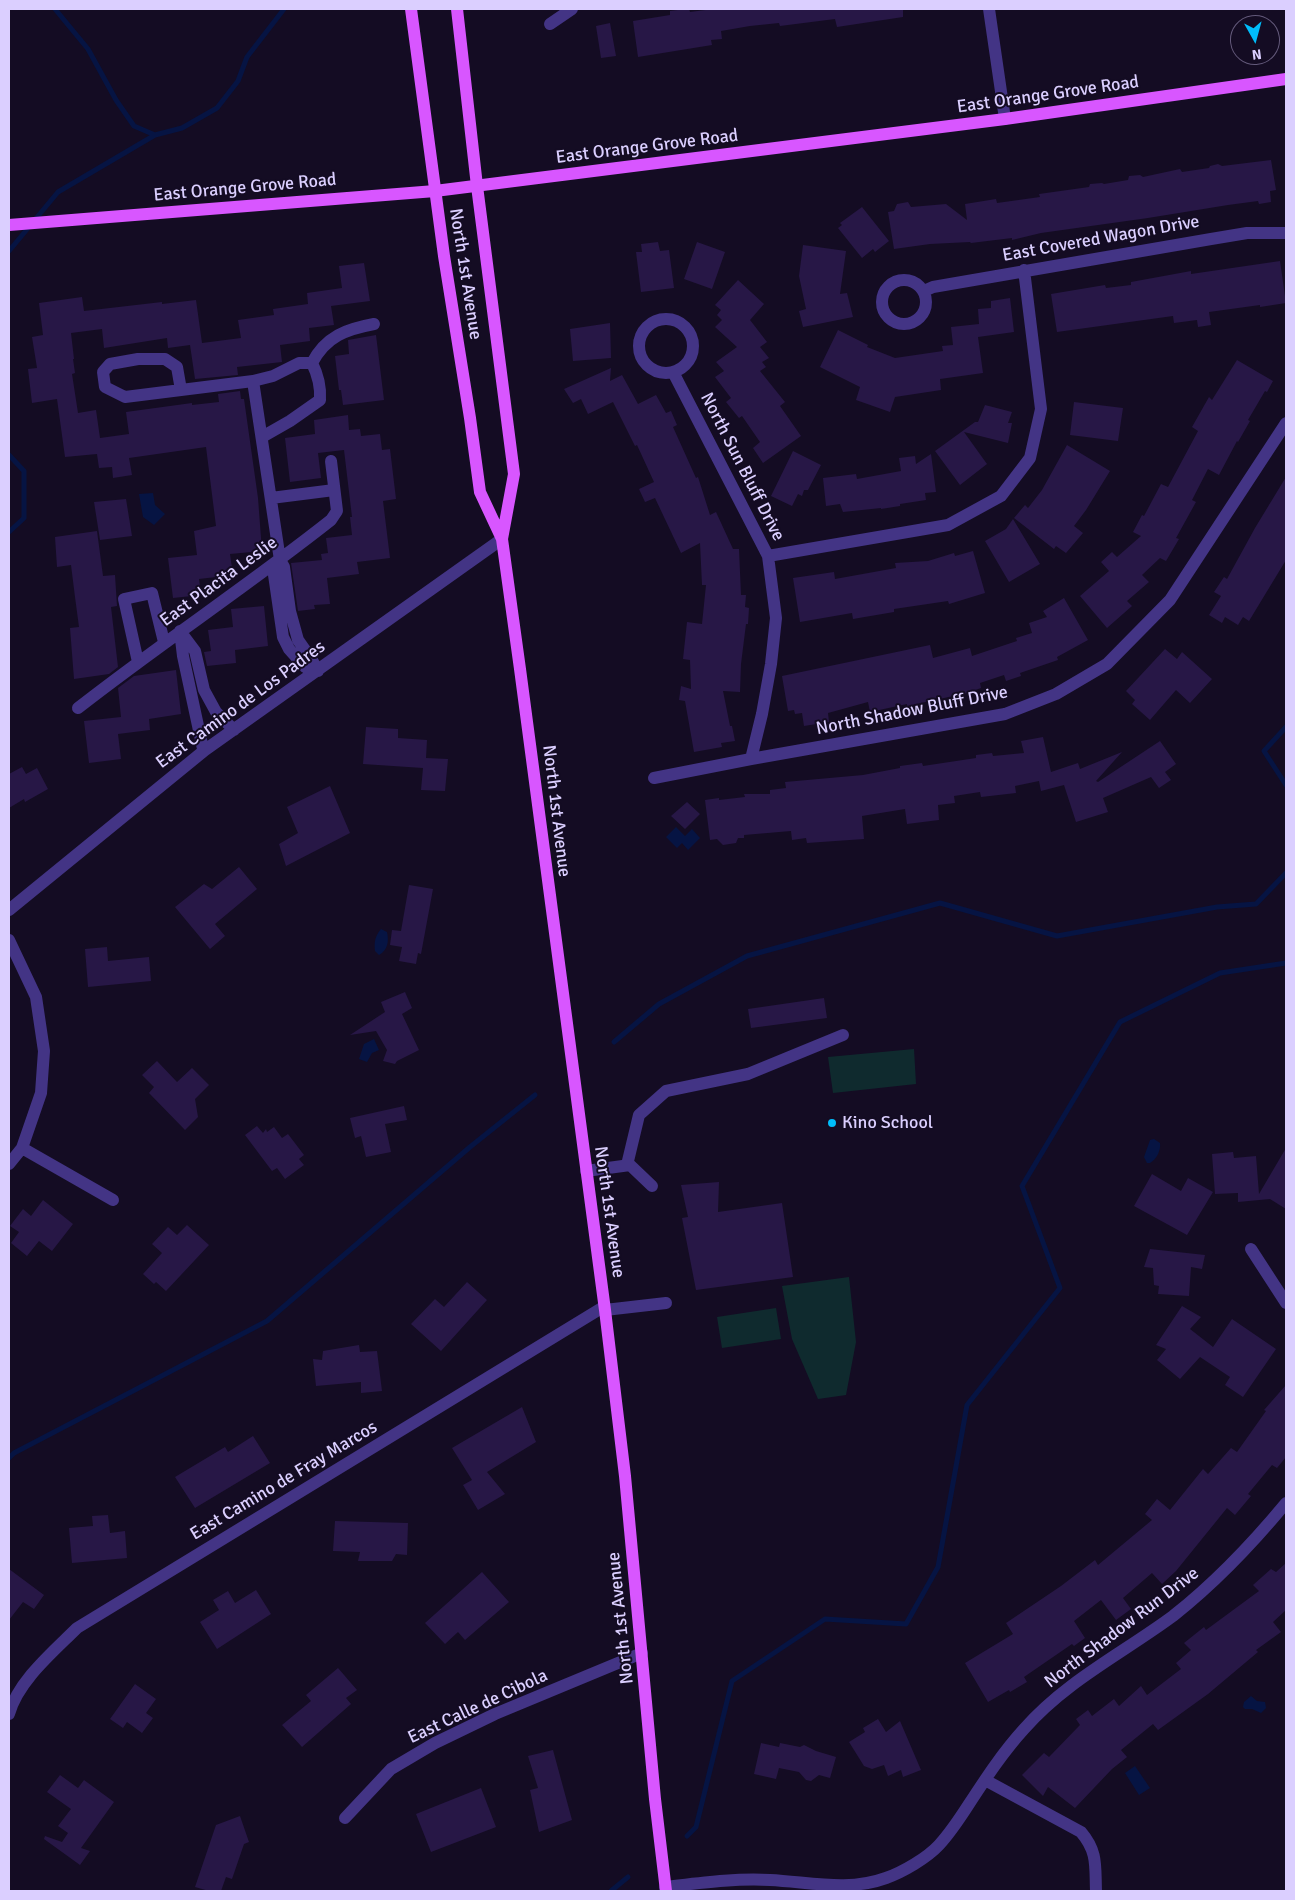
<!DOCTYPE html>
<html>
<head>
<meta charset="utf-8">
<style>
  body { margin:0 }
  #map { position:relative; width:1295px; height:1900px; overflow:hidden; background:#140c23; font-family:Signika,sans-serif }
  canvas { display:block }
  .frame { position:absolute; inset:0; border:10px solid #dbcfff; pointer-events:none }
  .north { position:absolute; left:1230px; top:15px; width:50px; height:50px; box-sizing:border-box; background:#140c23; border:1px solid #645a7b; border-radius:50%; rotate:173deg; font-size:14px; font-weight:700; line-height:20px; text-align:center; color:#dbcfff }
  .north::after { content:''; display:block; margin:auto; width:18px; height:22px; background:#00bdfa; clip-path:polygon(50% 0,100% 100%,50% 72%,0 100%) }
</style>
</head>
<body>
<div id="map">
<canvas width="1295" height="1900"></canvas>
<div class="frame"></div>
<div class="north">N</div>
</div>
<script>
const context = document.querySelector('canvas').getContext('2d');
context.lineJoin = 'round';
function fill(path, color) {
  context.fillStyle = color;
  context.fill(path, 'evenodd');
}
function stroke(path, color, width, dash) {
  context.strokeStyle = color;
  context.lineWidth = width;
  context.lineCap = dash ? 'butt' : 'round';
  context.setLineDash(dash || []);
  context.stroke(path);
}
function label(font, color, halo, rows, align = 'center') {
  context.font = font + ' Signika,sans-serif';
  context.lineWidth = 4;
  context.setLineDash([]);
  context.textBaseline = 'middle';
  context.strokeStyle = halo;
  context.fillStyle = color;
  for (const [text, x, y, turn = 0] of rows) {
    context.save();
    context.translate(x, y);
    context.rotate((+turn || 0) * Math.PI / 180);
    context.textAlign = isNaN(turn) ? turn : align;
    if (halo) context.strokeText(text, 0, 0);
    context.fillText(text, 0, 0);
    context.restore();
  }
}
fill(new Path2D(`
  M914,1049L916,1084L833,1093L828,1057Z
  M849,1277L856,1342L846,1395L818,1399L792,1339L782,1286Z
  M776,1308L781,1339L722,1348L717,1317Z`), '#0f2a2e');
fill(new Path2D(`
  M153,493L155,505L165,514L154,525L143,517L139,494Z
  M676,827L685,836L692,829L700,838L688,850L682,843L677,848L666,837Z
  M381,929L387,932C389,941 388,950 379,955L375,951C374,942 375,936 381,929Z
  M374,1039L379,1050L372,1053L367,1062L359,1059L364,1044Z
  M1154,1139L1160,1143C1161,1150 1157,1159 1150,1163H1147L1144,1157L1150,1140Z
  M1251,1696L1257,1701L1265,1702L1266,1708L1261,1713L1252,1709H1245L1243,1707L1244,1702Z
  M1135,1766L1150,1788L1139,1795L1125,1773Z`), '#061443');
stroke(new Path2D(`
  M55,9L88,49L116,100L134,126L155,135L182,128L217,108L238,81L247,57L284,9
  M9,251L58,192L155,135
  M9,455L24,471V518L9,532
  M1286,727L1264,751L1286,785
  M614,1042L659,1004L747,956L940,903L1057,936L1217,907L1256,904L1286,873
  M9,1458L14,1453L267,1321L470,1147L535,1095
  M687,1836L696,1827L732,1681L825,1619L906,1624L938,1567L967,1405L1060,1288L1022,1186L1120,1022L1220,973L1286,963
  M611,1891L628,1877`), '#061443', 5);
fill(new Path2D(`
  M685,9H689L690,12L713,9H903V17L837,27L835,19L780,26L779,23L750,26L721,31L722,39L711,40L712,45L638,57L633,21L670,15V11Z
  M610,23L616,56L601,58L596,26Z
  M1271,160L1276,190L1270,191L1271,202L1259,204L1258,201L1228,205L1148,218L1041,233L1012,240V238L971,243L970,242L930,244L894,249L888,212L894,211L897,204L908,202L911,207L946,204L967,220L965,204L996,199L997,203L1040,197L1039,194L1089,187L1090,184L1102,183L1104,184L1128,180L1129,176L1140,175L1143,177L1180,169L1182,172L1209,168L1210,166L1218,164L1222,166Z
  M862,207L889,241L875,252L873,249L862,258L838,228L842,225L840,223Z
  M658,242L660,251L669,250L674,288L641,292L636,252H642L641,244Z
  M697,242L725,252L712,289L684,279Z
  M803,245L846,251L840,294L847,293L853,317L803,327L799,311L806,309L799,276Z
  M1280,261L1286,303L1260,307V305L1209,312L1211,325L1198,327L1197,320L1174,323L1173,316L1057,332L1051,294L1105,285L1106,288L1131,285V282L1191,271V274Z
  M364,263L370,301L331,306L334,325L309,328L310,341L280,345L282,362L237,367L238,375L195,379L190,345L168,348L167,338L104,348L102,329L71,333L74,359H73L75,373L72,374L78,413L96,410L100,438L129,434L126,412L192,403V405L219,402L218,394L240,391L241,399H244L258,498L262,551L230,554L233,575L199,579L201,595L173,598L168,558L197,555L194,531L216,526L206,447L129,458L132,475L113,478L112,467L99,468L97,454L65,457L57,399L32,403L28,369L37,368L32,337L43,335L39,303L82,297L84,311L162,302V304L196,300L202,343L241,338L238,320L274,315L273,309L308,304L307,293L342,288L339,266Z
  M738,280L764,304L750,320L767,342L760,347L769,358L762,362L766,367L760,371L785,402L780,406L801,436L763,463L753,448L760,442L742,416L739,418L726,402L731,398L715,377L724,371L716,362L737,347L715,327L722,320L717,315L721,310L715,305Z
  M1010,298L1014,332L978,337L983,373L940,379L941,390L895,397L890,412L856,400L860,387L820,367L838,330L868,345L867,347L895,358L943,351L942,346L953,345L951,327L979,324L978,309L991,308V301Z
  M610,323L611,358L573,361L570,329Z
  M376,335L384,400L343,405L341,390H339L335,356L349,354L348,340Z
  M1237,360L1273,381L1267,392L1265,391L1248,420L1250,421L1238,442L1237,441L1219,475L1208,469L1192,500L1196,502L1176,538L1179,539L1166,561L1160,558L1142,575L1149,582L1127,601L1132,606L1107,628L1080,596L1109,571L1101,562L1112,552L1117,557L1141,536L1133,532L1142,515L1144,516L1161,484L1168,487L1198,431L1192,427L1209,397L1212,400Z
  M611,368L610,381L622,375L638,404L656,395L666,413L671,411L677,425L673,427L696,478L698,477L710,515L716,512L733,549H739L741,595H746L745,607L749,608L748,624H746L741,664L740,692L723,691L730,726H732L735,741L721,743L722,747L694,752L685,701L679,700L681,686L691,689L690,660L683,659L687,622L702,624L706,585H702L700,543L681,553L655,498L645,502L639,489L654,482L637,445L635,446L613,402L588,414L581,399L573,403L564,389Z
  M1074,402L1123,408L1118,441L1070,435Z
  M985,405L1012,412L1008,423H1012L1008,443L964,432L987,464L960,485L935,451L975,422H978Z
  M348,415L349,430L360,429L361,436L380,434L382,450L390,449L396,499L383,501L390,558L357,562L359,574L327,578L330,604L314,605L315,609L298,611L291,563L322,560L321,554L328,553L326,538L352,535L350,517H352L344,450L318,453L321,478L290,482L285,438L315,434L314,420Z
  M1067,445L1110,471L1086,510L1074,526L1083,533L1066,553L1056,546L1054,549L1014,518L1025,505L1028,508L1042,490Z
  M793,451L821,465L808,490H804L802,496L798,494L792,506L771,496Z
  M931,454L936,492L925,493L926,500L900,504V506L881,509V508L843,512L840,504L826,506L823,478L856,474L857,479L901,471L899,458L915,456L916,464Z
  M1286,477V560L1249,621L1243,617L1238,625L1225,617L1222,623L1209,615L1221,596L1214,592L1224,577L1227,579L1255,528Z
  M126,499L132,536L100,540L94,502Z
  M1013,519L1040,564L1009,582L985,541L1006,529Z
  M97,531L103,576L115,575L117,606L111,607L118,667L109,674L74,679L70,628L79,627L75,597L71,565L57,567L55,537Z
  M973,551L985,593L949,604L948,601L894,609V612L853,619L852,613L800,622L793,578L834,572L835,579L896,568L895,563L928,561L954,553L955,556Z
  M1064,598L1088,640L1057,657L1058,660L1020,673L1021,676L1006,681L1004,675L980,683L981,688L967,693L907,706V704L870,712L868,702L828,713L829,722L804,726L802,713L795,714L794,710L788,711L782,676L930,645L933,658L970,648L972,656L1017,641L1016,638L1032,633L1029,623L1047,617L1043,611Z
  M264,606L268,646L235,650L236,663L207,666L204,652L211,651L208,630L233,627L231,609Z
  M1165,649L1177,659L1182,652L1212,679L1190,703L1176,690L1150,720L1132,704L1135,700L1126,691Z
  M176,670L181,714L149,719L150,730L118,734L121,759L89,763L84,721L121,717L118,688L134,676Z
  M366,727L398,729V738L427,740L426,758L448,759L445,791L421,790L423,768L363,764Z
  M1043,737L1051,772L1078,763L1080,769L1122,752L1096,781L1098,782L1160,741L1176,764L1165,772L1171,780L1159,788L1151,777L1103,798L1108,812L1076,822L1064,785L1041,791L1039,781L1015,786L1016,793L981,797L980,792L954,796L955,803L938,805L939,820L907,824L905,809L862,816L864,839L807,843L806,838L792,840L791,831L744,835V838H738L736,843L723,845L717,839L710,840L705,800L719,798V800L745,797L744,794H770V790L786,788L785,782L863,775L900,768V766L922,763L923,766L976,758V755L992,753L993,756L1024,753L1021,741Z
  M22,767L26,774L37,768L48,789L25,802L24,799L9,808V774Z
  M330,786L350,833L286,866L279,844L298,833L287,807Z
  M687,802L700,814L685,829L671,816Z
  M239,867L257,889L215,924L225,936L210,949L175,907L204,884L212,889Z
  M409,885L433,889L421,954L418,953L416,964L399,961L402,947L390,945L392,930L401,931Z
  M107,947L108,961L149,957L151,981L88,987L85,949Z
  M405,992L412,1008L402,1014L419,1050L397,1061L395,1064L383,1061L387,1050L376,1031L350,1035L385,1012L381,1002Z
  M824,998L827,1018L751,1028L748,1009Z
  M157,1061L177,1082L192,1068L209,1085L195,1099L198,1117L185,1130L149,1093L154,1087L142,1075Z
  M404,1106L407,1120L385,1124L391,1152L366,1157L361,1136L355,1138L350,1118Z
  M257,1126L263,1133L266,1129L267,1132L274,1127L282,1138L288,1134L304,1155L299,1159L304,1165L285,1179L277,1168L272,1171L245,1135Z
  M1286,1148V1209L1270,1199L1238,1202V1193L1215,1194L1212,1154L1233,1152L1234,1158L1256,1156L1259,1194Z
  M1152,1174L1181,1191L1188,1178L1213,1192L1187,1235L1134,1206Z
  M719,1182L718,1212L782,1203L793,1277L696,1290L682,1218L688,1217L681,1185Z
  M43,1200L73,1224L52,1251L39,1241L27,1256L11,1243L19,1232L10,1226L23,1209L31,1216Z
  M187,1225L209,1245L166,1291L156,1282L154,1284L143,1274L162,1253L152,1244L168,1227L177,1235Z
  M1150,1249L1205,1255L1202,1269L1191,1267L1189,1296L1158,1294L1159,1286L1154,1285L1153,1268L1144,1267Z
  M467,1282L487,1300L441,1351L411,1324L435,1299L444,1307Z
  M1182,1306L1201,1317L1190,1329L1213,1347L1232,1319L1276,1349L1243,1397L1225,1385L1230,1377L1200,1357L1180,1379L1157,1360L1166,1349L1156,1345Z
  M359,1345L360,1352L377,1351L382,1391L361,1393V1382L316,1386L313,1359L322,1360L323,1351Z
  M1286,1385V1457L1277,1468L1272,1465L1248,1494L1251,1496L1235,1515L1227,1508L1176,1571L1162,1584L1152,1573L1123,1598L1131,1609L1116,1620L1101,1600L1074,1621L1085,1638L1074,1646L1072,1644L1024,1677L1027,1682L1010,1692L1009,1690L988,1702L965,1663L1013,1634L1006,1623L1061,1586L1095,1560L1098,1565L1152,1520L1145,1514L1157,1499L1170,1510L1203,1469L1208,1474L1231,1448L1237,1452L1266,1411L1264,1410Z
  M522,1407L536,1442L487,1472L505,1494L478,1510L463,1485L472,1480L452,1448Z
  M253,1436L270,1463L195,1508L175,1477L225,1447L228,1452Z
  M108,1515L110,1533L125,1531L127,1558L72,1563L69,1528L93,1526L92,1516Z
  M335,1521L408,1523L407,1555L396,1554L392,1561H358L360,1552L333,1551Z
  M1286,1563V1610L1273,1622L1281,1632L1256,1650L1258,1652L1208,1694L1158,1730L1153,1724L1121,1750L1127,1757L1112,1769L1075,1808L1048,1787L1043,1796L1022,1775L1044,1753L1049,1757L1080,1725L1076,1719L1088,1710L1092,1716L1114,1699L1119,1706L1141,1686L1147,1695L1181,1669L1176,1663L1191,1650L1184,1643L1204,1627L1206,1630L1259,1591L1253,1585L1271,1569L1276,1572Z
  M9,1569L44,1595L34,1609L23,1602L9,1620Z
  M482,1572L509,1602L465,1640L458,1632L445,1644L425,1623Z
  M256,1590L271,1614L217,1649L200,1622L219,1610L213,1600L228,1591L235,1603Z
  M338,1668L357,1690L346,1698L351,1704L302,1747L282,1725L311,1701L306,1695Z
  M135,1684L156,1699L146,1713L153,1718L142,1733L127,1722L123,1728L110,1719Z
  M878,1719L886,1732L900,1721L921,1770L903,1777L901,1770L888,1776L884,1765L872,1769L864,1766L849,1742L865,1732L863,1728Z
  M761,1743L779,1747L780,1743L800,1747L804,1745L816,1751L836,1757L830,1778L819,1775L811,1781L806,1780L799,1772L779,1768L776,1779L754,1774Z
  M553,1750L572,1820L539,1832L530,1790L538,1788L528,1756Z
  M60,1775L78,1788L84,1780L114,1802L81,1848L90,1851L80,1865L44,1839L45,1836L62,1842L68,1833L58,1826L71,1809L47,1792Z
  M481,1788L496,1827L431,1852L416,1814Z
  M240,1816L249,1842L244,1844L232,1879L226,1877L221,1891H209L195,1887L216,1825Z`), '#271746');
stroke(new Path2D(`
  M989,9L1005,119
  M550,24L572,9
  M882 302a22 22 0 1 1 44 0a22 22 0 1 1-44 0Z
  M924,291L933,287L1211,239L1247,233H1286
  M639 346a27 27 0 1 1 54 0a27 27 0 1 1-54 0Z
  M312,363C326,336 347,329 374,324
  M673,372L768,556L776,618L771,664L762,714L751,759
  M253,381L273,376L299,363H312
  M181,390L177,367L165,359H138L110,364L103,372L105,387L125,397L253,381L280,560L284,567L290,611L298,640L312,660L318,671L305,667L289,649L283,637L274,575L280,560
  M262,437L290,421L320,400C321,386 318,375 312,363
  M271,498L334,490
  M768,556L948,525L1001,496L1030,458L1041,409L1024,270
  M138,662L124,599L152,593L164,642
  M78,708C161,643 249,585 331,520L337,511L331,461
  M205,750L203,749L183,656L180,631L195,651L204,690L216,712L234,730
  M654,778L751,759L1005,714L1056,694L1107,664L1170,600L1286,423
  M9,910L205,750L502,539
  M9,940L36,997L44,1051L41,1093L22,1148L9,1164
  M22,1148L113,1200
  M627,1165L639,1115L666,1091L748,1074L843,1035
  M586,1171L630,1165L652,1186
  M1251,1249L1286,1303
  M605,1310L666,1303
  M9,1714C18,1681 53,1652 77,1628L605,1306
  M985,1780L1081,1832C1098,1852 1095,1866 1096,1891
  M345,1818L391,1769L435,1743L495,1714L642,1653
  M665,1887C700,1883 735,1878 770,1880C810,1882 848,1892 886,1878C903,1872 927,1858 939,1845C950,1833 960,1818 969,1804C986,1778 1003,1752 1024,1729C1066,1681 1123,1653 1173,1616C1215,1583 1252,1544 1286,1503`), '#433485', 12);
stroke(new Path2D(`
  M411,9L444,256L470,418L480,492L502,539L520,669L605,1310L625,1476L655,1799L666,1891
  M457,9L477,186L514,474L502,539
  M9,225L435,191L1005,119L1286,79`), '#d856ff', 12);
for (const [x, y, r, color] of [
  [832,1123,5,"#00bdfa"]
]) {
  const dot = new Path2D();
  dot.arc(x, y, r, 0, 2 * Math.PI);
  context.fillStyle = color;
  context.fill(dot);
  stroke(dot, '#140c23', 2);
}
label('18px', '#dbcfff', '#140c23', [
  ["East Orange Grove Road",1048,95,-8],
  ["East Orange Grove Road",647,147,-7],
  ["East Orange Grove Road",245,188,-5],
  ["East Covered Wagon Drive",1101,239,-10],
  ["North 1st Avenue",465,274,81],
  ["North Sun Bluff Drive",742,467,63],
  ["East Placita Leslie",219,582,-36],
  ["East Camino de Los Padres",241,705,-36],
  ["North Shadow Bluff Drive",912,711,-11],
  ["North 1st Avenue",556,811,83],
  ["North 1st Avenue",609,1212,82],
  ["East Camino de Fray Marcos",284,1481,-31],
  ["North 1st Avenue",621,1618,-96],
  ["North Shadow Run Drive",1122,1628,-37],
  ["East Calle de Cibola",478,1707,-25]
]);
label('18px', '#dbcfff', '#140c23', [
  ["Kino School",842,1123]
], 'left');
</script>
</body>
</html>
